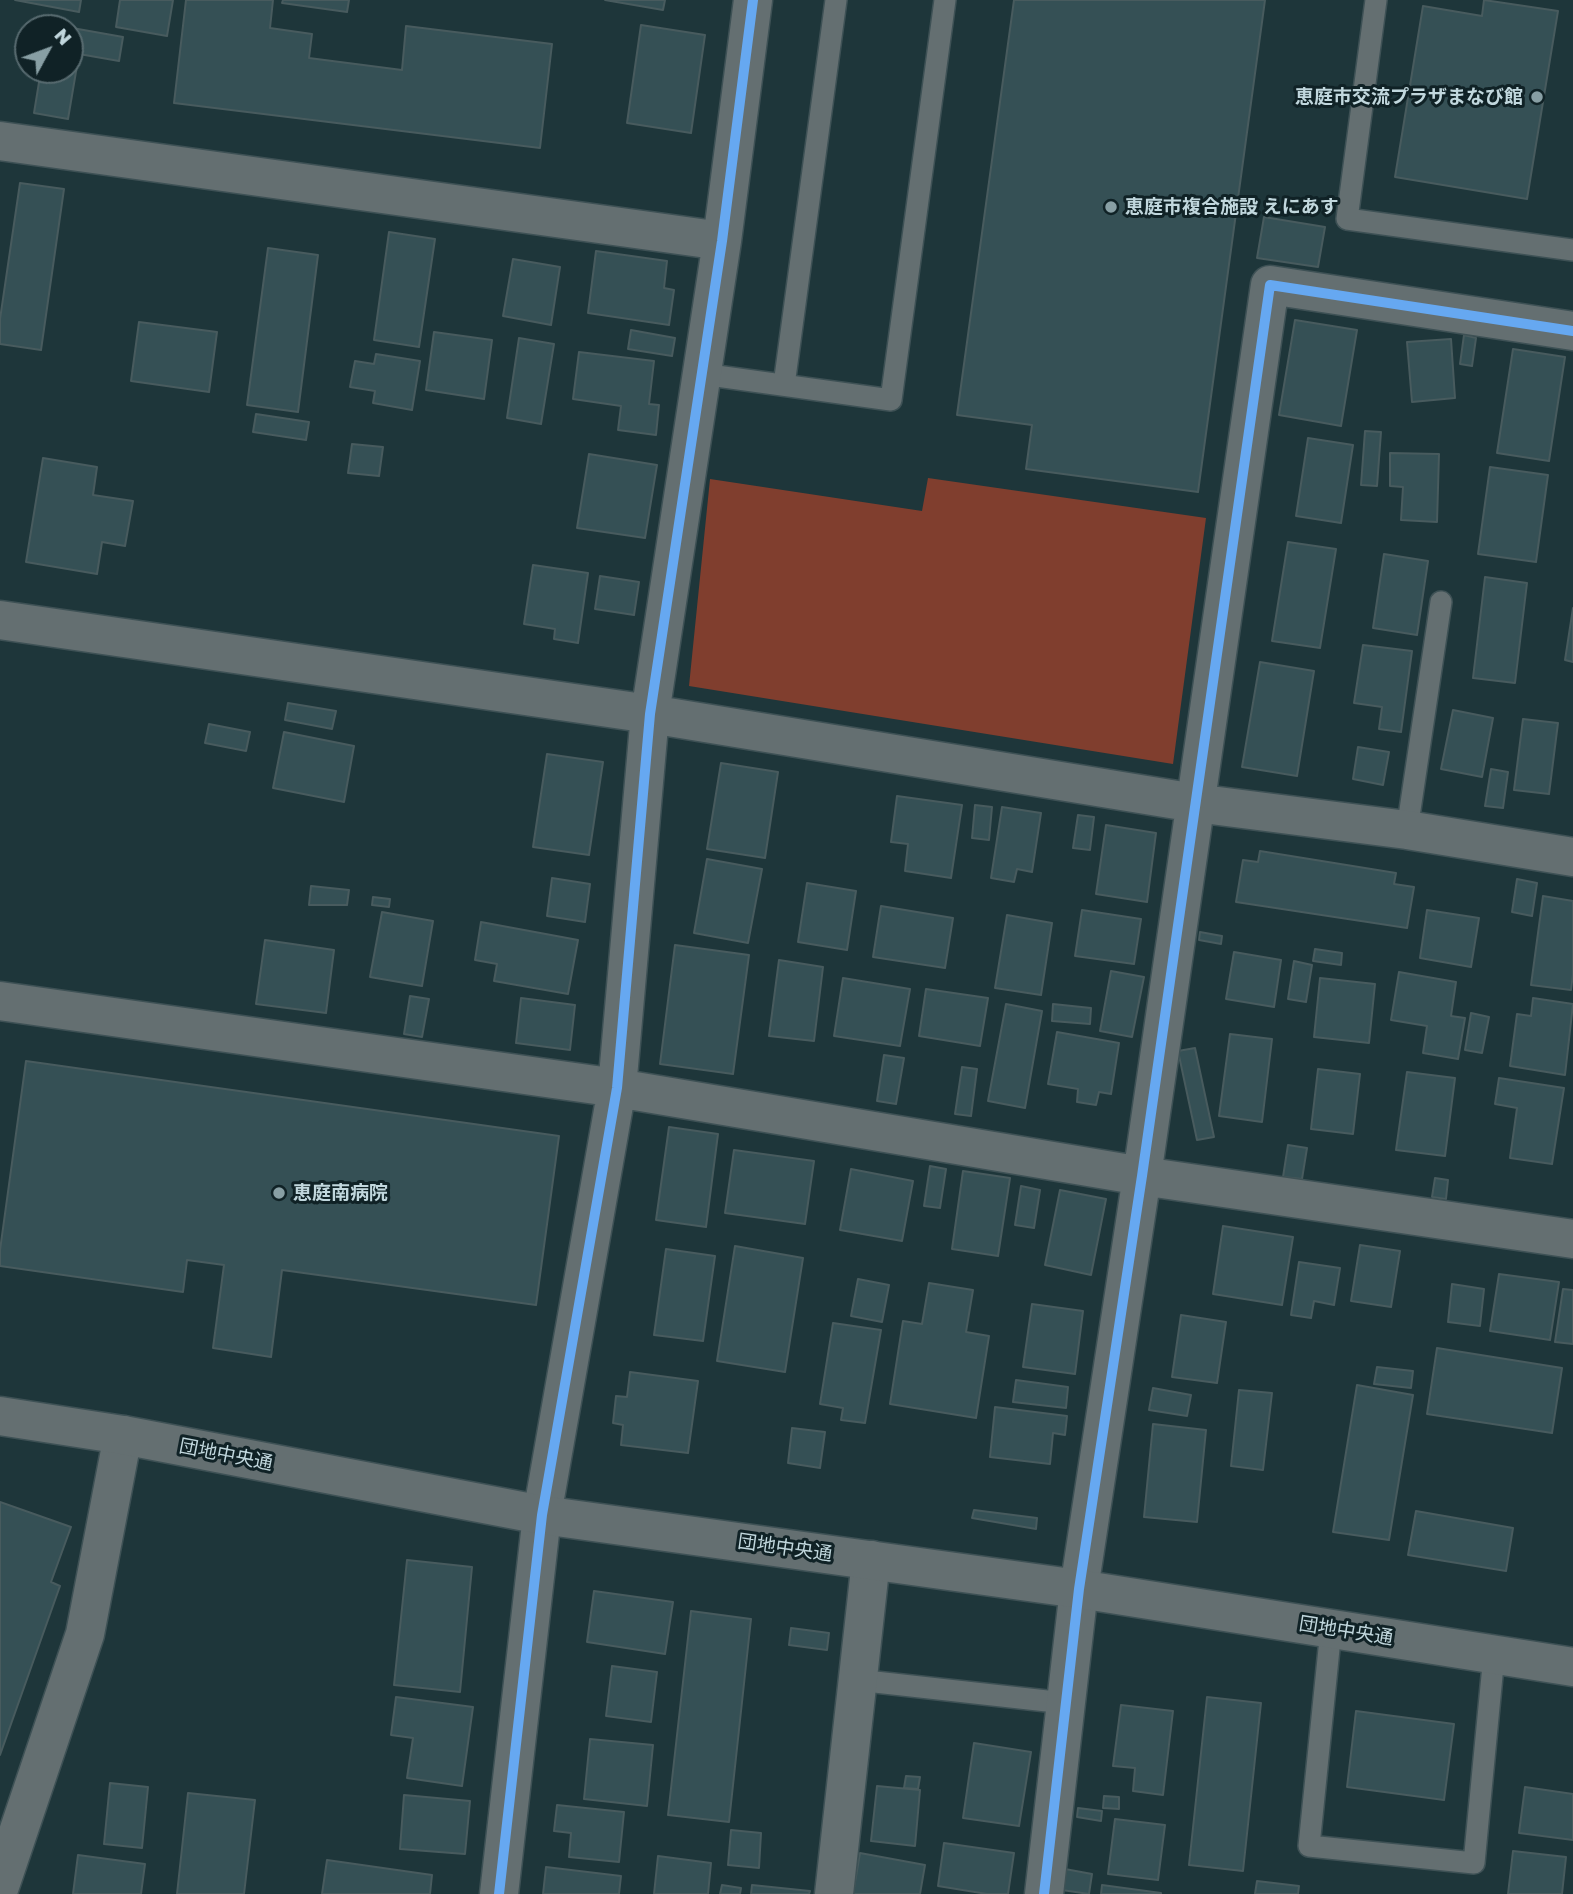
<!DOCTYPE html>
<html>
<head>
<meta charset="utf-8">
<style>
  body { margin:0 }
  #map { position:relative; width:1573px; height:1894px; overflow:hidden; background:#1e363a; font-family:"Golos Text",sans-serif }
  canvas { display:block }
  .north { position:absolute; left:14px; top:14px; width:70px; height:70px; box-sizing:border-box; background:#102226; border:2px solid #576a6f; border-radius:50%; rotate:49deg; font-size:19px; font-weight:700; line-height:28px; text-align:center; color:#c1d7dd }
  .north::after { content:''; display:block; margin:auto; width:24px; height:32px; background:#889fa4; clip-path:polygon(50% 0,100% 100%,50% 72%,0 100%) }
</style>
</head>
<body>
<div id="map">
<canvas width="1573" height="1894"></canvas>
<div class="north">N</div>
</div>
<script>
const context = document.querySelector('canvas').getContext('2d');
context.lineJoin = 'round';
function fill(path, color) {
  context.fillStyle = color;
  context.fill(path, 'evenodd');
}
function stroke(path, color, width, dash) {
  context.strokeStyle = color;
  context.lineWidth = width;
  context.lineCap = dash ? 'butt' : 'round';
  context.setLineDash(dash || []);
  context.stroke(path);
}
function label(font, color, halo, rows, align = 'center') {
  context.font = font + ' "Golos Text","Noto Sans JP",sans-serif';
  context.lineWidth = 6;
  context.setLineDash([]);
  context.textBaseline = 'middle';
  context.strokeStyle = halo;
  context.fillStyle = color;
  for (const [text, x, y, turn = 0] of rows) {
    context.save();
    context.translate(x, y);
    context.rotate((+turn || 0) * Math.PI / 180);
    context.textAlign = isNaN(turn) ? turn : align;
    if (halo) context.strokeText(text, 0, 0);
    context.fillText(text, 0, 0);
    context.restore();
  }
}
fill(new Path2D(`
  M928,478L1206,518L1173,764L689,686L710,479L922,511Z`), '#803e2e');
const building = new Path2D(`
  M15,0H81L79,12Z
  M120,0H173L167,36L116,27Z
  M186,0H273L270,28L312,34L309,58L402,70L406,26L552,44L540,148L174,103Z
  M283,0H349L347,12L282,3Z
  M605,0H665L663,10Z
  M1014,0H1265L1198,492L1026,469L1032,425L957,415Z
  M1484,0L1558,11L1527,199L1395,177L1423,6L1482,16Z
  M50,24L123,37L119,61L79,54L68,119L34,113L41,70H70V28H49Z
  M641,25L705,35L691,133L627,123Z
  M20,183L64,189L41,350L0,344V319Z
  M1264,217L1325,227L1318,267L1257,258Z
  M389,232L435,239L419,347L374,340Z
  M268,248L318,255L298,412L247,405Z
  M596,251L667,261L664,288L674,290L669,325L588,313Z
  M513,259L560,267L551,325L503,316Z
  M1295,320L1357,330L1341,426L1279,415Z
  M139,322L217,332L209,392L131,381Z
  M631,330L675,338L672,356L628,349Z
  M434,332L492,340L484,399L426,390Z
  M1464,335L1476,338L1472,366L1460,364Z
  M519,338L554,344L541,424L507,418Z
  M1451,339L1455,398L1412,402L1407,342Z
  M1513,349L1565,357L1549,461L1497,453Z
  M579,352L654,361L649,404L659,405L656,435L618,430L621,406L573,399Z
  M376,354L420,361L412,410L373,403L375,391L350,387L355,361L374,364Z
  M256,414L309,422L306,440L253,432Z
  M1365,431L1381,432L1377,486L1361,485Z
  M1308,438L1353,445L1341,523L1296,516Z
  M352,444L383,447L379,476L348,473Z
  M1390,453L1439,454L1437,522L1401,520L1403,487L1390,486Z
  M589,454L657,465L645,538L577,528Z
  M43,458L97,467L93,495L133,501L125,546L102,542L97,574L26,562Z
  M1490,467L1548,475L1536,562L1478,554Z
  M1288,542L1336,549L1320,648L1272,641Z
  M1384,554L1428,561L1417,635L1373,628Z
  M533,565L588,573L578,643L554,639L555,629L524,624Z
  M600,576L639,582L634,615L595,609Z
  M1485,577L1527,583L1515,683L1473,678Z
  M1573,608V662L1565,660Z
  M1363,645L1412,651L1401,732L1379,729L1382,707L1354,703Z
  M1260,662L1314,671L1297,776L1242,767Z
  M288,703L336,711L332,729L285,720Z
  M1453,710L1493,718L1482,777L1441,769Z
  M1523,719L1558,723L1549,794L1514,790Z
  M209,724L250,732L246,751L205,743Z
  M284,732L354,746L344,802L273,788Z
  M1358,747L1389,752L1383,785L1353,779Z
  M547,754L603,762L589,855L533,847Z
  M721,763L778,772L765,858L707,849Z
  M1491,769L1508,772L1503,808L1485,806Z
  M897,796L962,805L951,878L905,871L908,844L891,842Z
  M975,805L992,807L989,840L972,838Z
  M1002,807L1041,813L1032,872L1017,869L1014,882L991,878Z
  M1078,815L1094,817L1090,850L1073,848Z
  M1106,825L1156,833L1147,902L1096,894Z
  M1260,851L1396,873L1394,884L1414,887L1407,928L1236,902L1243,860L1258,862Z
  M707,859L762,869L748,943L694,933Z
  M552,878L590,884L585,922L547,916Z
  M1517,879L1537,883L1532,916L1512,912Z
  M807,883L856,891L847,950L798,942Z
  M311,886L349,890L347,905H309Z
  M1543,896L1573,901V974L1571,990L1531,985Z
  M373,897L390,899L389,907L372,905Z
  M881,906L953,918L945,968L873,957Z
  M1082,910L1141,919L1134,964L1075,956Z
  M1427,910L1479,918L1471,967L1420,958Z
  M382,912L433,921L422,986L370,977Z
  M1007,915L1052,923L1041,995L995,988Z
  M481,922L578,940L568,994L494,981L497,964L475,960Z
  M1200,932L1222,936L1221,944L1199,940Z
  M265,940L334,950L326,1013L256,1004Z
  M675,945L749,955L733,1074L660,1064Z
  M1315,949L1342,953L1341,965L1313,961Z
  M1234,952L1281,960L1274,1007L1226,999Z
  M779,960L823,967L814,1041L769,1036Z
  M1294,961L1312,965L1306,1002L1288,999Z
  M1111,971L1144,977L1132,1037L1100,1031Z
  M1399,972L1456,982L1451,1016L1465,1018L1458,1059L1423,1053L1427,1026L1391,1020Z
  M843,978L910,989L900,1046L834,1036Z
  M1320,978L1375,984L1369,1043L1314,1037Z
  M926,989L988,998L980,1046L919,1036Z
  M410,996L429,999L422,1037L404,1034Z
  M521,998L575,1005L570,1050L516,1043Z
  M1533,998L1573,1004L1565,1075L1510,1066L1517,1014L1531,1016Z
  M1006,1004L1042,1011L1025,1108L988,1101Z
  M1053,1004L1091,1008L1090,1024L1052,1021Z
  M1471,1013L1489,1017L1482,1053L1465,1050Z
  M1057,1032L1119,1043L1111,1094L1099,1092L1096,1105L1077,1102L1078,1089L1048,1084Z
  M1230,1034L1272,1039L1262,1122L1219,1116Z
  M1195,1048L1214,1137L1197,1140L1178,1051Z
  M884,1055L904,1058L896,1104L877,1101Z
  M26,1061L559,1136L536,1305L282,1270L271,1357L213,1348L224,1265L187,1260L183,1292L0,1266V1250Z
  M962,1067L977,1069L971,1116L955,1114Z
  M1318,1069L1360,1074L1353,1134L1311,1129Z
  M1407,1072L1455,1078L1445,1156L1396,1150Z
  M1499,1078L1564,1088L1552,1164L1510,1158L1517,1108L1495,1104Z
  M669,1127L718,1134L706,1227L656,1220Z
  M1288,1145L1307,1148L1302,1179L1283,1177Z
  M734,1150L814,1161L805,1224L725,1213Z
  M930,1166L946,1169L940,1208L924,1206Z
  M851,1169L913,1181L902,1241L840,1230Z
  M963,1171L1010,1178L998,1256L952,1249Z
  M1435,1178L1448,1180L1446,1199L1432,1197Z
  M1021,1186L1040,1190L1034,1228L1015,1225Z
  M1060,1190L1106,1199L1091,1275L1045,1265Z
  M1223,1226L1293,1237L1282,1305L1213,1294Z
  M1360,1245L1400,1251L1391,1307L1351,1301Z
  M735,1246L803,1258L785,1372L717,1361Z
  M666,1249L715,1256L703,1341L654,1335Z
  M1299,1262L1340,1268L1334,1305L1314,1301L1311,1318L1291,1315Z
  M1499,1274L1559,1282L1550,1340L1490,1331Z
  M858,1279L889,1285L882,1322L851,1316Z
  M929,1283L973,1290L966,1332L989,1336L976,1418L890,1404L903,1321L922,1324Z
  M1452,1284L1484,1289L1480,1326L1448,1322Z
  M1563,1289L1573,1290V1344L1555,1342Z
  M1032,1304L1083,1311L1075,1374L1023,1367Z
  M1181,1315L1226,1322L1217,1383L1172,1377Z
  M833,1323L881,1330L865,1423L841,1420L843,1408L820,1404Z
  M1437,1348L1562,1368L1552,1433L1427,1414Z
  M1377,1367L1413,1371L1411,1388L1374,1384Z
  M630,1372L698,1381L688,1453L621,1445L623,1425L613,1423L616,1396L627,1397Z
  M1016,1380L1068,1387L1066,1408L1013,1402Z
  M1357,1385L1413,1395L1389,1540L1333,1532Z
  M1153,1388L1191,1395L1187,1416L1149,1410Z
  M1239,1390L1272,1393L1263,1470L1231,1466Z
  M995,1407L1067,1416L1065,1435L1053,1433L1050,1464L990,1457Z
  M1153,1424L1206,1430L1197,1522L1144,1517Z
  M792,1428L825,1432L820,1468L788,1463Z
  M0,1502L71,1527L51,1582L60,1586L0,1755Z
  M974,1510L1037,1518L1036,1529L972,1518Z
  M1416,1511L1513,1528L1506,1571L1408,1555Z
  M407,1560L472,1567L460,1692L394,1685Z
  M594,1591L673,1602L665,1654L587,1642Z
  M691,1611L751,1619L729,1822L668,1815Z
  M791,1628L829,1633L827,1650L789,1645Z
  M612,1666L657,1672L651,1722L606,1716Z
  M396,1697L473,1707L462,1786L407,1778L413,1738L391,1735Z
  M1207,1697L1261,1703L1243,1871L1189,1865Z
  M1121,1705L1173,1711L1163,1795L1133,1791L1135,1768L1113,1766Z
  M1356,1711L1454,1724L1444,1800L1347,1787Z
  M590,1739L653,1745L647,1806L584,1799Z
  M974,1743L1031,1752L1019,1826L963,1818Z
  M906,1776L920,1777L918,1789L904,1788Z
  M110,1783L148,1787L142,1848L104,1844Z
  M877,1786L920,1790L915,1846L871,1841Z
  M1525,1787L1573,1794V1840L1519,1833Z
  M188,1793L255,1800L244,1894H177Z
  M404,1795L470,1801L465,1854L400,1849Z
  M1104,1796L1119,1797V1809L1103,1808Z
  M557,1805L624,1812L619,1862L569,1857L571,1833L554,1831Z
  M1078,1808L1102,1811L1101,1821L1077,1817Z
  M1115,1819L1165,1825L1158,1880L1108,1874Z
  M731,1830L761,1833L759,1868L728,1865Z
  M944,1843L1014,1853L1008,1894H987L938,1886Z
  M1513,1851L1566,1857L1562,1894H1508Z
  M860,1853L925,1865L920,1894H853Z
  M78,1855L145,1864L141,1894H73Z
  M658,1856L711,1863L708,1894H654Z
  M327,1860L432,1875L430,1894H322Z
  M546,1867L621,1876L619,1894H543Z
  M1065,1869L1092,1874L1089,1894L1062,1890Z
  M1257,1881L1299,1886L1298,1894H1255Z
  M722,1885L741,1888L740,1894H720Z
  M752,1885L810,1891L809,1894H751Z
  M1102,1885L1161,1893V1894H1101Z`);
fill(building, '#355055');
stroke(building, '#485b5e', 2);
const service = new Path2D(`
  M1376,0L1347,219L1573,250
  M702,374L891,400L945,0
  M784,385L836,0
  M1407,830L1441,602
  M1331,1629L1309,1846L1474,1863L1494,1655
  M857,1680L1065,1703`);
const minor = new Path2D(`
  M0,141L722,241
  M0,620L650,714L1195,803L1407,830L1573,857
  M0,1001L617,1088L1142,1176L1573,1239
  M0,1886L85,1634L123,1435
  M499,1894L542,1515L617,1088L650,714L722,241L753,0
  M834,1894L871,1560
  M1044,1894L1079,1589L1142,1176L1270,285L1573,331`);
const tertiary = new Path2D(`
  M0,1416L123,1435L542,1515L1079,1589L1573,1667`);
stroke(service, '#3e5155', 24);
stroke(minor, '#3e5155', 41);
stroke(tertiary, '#3e5155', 41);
stroke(service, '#646f71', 21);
stroke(minor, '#646f71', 38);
stroke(tertiary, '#646f71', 38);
stroke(new Path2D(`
  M499,1894L542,1515L617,1088L650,714L722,241L753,0
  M1044,1894L1079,1589L1142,1176L1270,285L1573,331`), '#66a8f1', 10);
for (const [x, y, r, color] of [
  [1537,97,7,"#889fa4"],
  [1111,207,7,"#889fa4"],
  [279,1193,7,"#889fa4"]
]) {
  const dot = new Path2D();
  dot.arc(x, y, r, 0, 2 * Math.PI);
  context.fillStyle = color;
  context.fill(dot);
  stroke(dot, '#102226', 2.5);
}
label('bold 19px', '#c1d7dd', '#102226', [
  ["恵庭市交流プラザまなび館",1523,97,"right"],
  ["恵庭市複合施設 えにあす",1125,207],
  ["恵庭南病院",293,1193]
], 'left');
label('19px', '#c1d7dd', '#102226', [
  ["団地中央通",226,1455,11],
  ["団地中央通",785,1548,8],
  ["団地中央通",1346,1631,9]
]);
</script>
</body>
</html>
